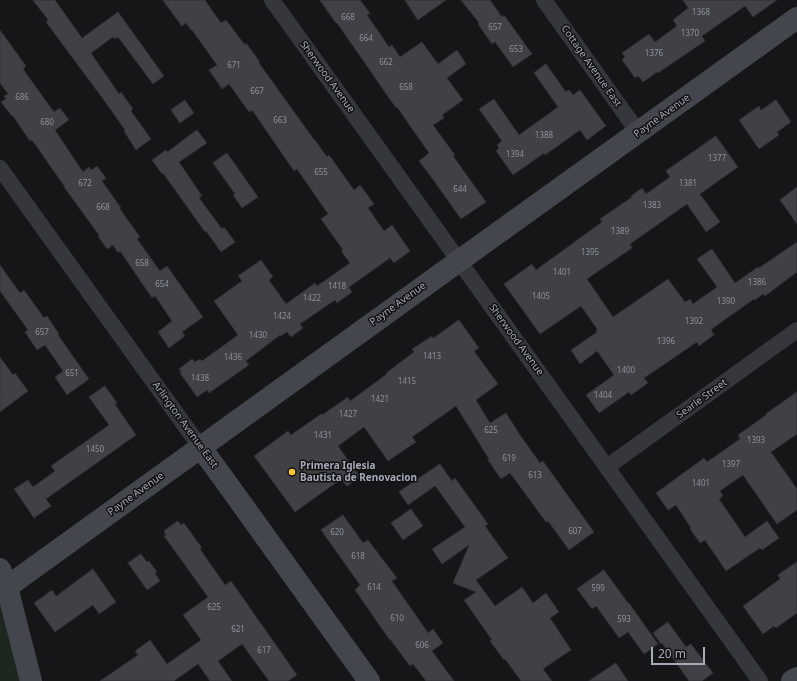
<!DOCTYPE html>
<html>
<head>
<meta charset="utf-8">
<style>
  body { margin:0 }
  #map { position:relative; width:797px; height:681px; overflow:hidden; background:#161618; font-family:"Noto Sans",sans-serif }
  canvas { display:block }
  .scale { position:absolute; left:651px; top:647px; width:54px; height:18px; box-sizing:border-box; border:2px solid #a7abb9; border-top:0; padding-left:5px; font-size:12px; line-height:14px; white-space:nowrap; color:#a7abb9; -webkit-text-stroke:3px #111113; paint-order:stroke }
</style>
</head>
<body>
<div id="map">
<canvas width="797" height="681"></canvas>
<div class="scale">20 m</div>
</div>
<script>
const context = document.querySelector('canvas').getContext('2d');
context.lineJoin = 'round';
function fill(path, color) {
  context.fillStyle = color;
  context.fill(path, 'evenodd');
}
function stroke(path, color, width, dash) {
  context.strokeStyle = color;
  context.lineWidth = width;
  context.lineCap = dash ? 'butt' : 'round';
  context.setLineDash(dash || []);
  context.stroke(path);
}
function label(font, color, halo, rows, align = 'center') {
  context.font = font + ' "Noto Sans",sans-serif';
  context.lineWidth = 3;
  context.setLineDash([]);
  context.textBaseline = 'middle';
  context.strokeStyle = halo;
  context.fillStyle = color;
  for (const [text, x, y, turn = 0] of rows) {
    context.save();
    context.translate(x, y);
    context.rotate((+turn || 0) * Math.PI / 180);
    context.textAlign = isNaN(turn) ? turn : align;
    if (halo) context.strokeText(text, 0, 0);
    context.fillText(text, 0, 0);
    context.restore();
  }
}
fill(new Path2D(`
  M0,602L20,681H0Z`), '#1d261f');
const building = new Path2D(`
  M33,0H55L82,38L118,12L164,76L153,84L118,37L115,39L113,37L91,53L119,94L121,92L133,109L131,111L151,139L136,150L124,131L125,130L106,103L46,22L48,20Z
  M163,0H205L221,23L226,20L245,45L246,43L260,62L259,63L315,141V140L327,157L329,155L354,190L360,185L374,204L368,208L384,231L392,225L410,251L394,263L390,258L349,287L352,292L337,303L335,300L300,324L303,328L291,337L287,332L281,336L280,335L246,361L249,365L209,393L207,390L197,397L180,373L181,372L179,369L192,359L195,362L200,359L202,361L238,335L214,301L242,281L238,276L261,260L273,277L269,280L286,304L315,283L317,286L350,263L341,251L343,250L321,219L328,214L297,169L294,171L252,110L249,112L229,84L222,89L209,70L217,65L192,30H191L186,23L182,26Z
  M320,0H360L370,13L367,15L389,47L392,45L400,57L422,42L438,64L457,50L466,64L447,78L463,100L442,115L444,118L433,125L455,155L453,156L486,202L461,219L429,174L419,161L429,153L397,107L396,108L337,23H336Z
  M405,0H446L418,20Z
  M461,0H490L502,17L504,15L532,54L513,67L495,42L492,44L478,24L479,23Z
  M683,0H777L753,17L745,6L702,36L705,41L658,73L657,72L643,82L638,76L635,78L622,60L625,57L622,53L649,34L655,42L677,26L673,20L688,8Z
  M0,30L26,66L23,69L54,112L60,108L69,120L55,130L83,172L89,167L91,170L97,166L106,178L102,181L121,208L120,209L140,237L137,239L160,271L167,266L203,317L182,332L185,336L169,348L158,332L172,321L155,296L152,298L120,251L118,253L113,245L107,249L98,236L99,235L64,187H65L32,140L30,141L13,116H12L1,102L6,99L4,96L8,94L0,83Z
  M546,64L566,92L569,90L573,95L580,90L606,126L587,140L580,130L545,155L544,153L513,175L496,151L499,148L497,145L502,141L479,109L494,99L519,135L558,107L534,73Z
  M185,100L194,113L180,123L171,110Z
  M776,100L791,122L777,132L779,135L759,149L739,120L759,106L761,110Z
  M197,130L207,143L179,162L202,196L199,198L222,229L224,227L235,242L221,252L206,231L205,232L163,173L162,174L152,160L166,150L167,152Z
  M716,136L738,167L700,194L720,222L706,232L687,204L630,244L632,248L587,279L613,317L668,279L685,302L690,299L693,304L717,287L697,259L712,249L735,283L758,267L759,268L797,242V272L765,296L763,294L755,300L754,299L713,328L711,330L714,335L699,346L697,342L644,378L648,383L631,395L629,392L599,413L586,395L614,375L597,351L580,364L571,350L597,332L596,330L597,329L581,306L540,334L504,284L532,264L536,270L602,222L600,219L632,197L631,196L642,188L646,194L670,177L666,171Z
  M227,153L258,197L242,208L233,195L235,194L213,163Z
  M797,187V224L780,200Z
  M0,265L20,293L24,290L44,318L47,316L59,334L58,335L89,379L67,395L55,377L63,371L45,345L37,350L25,332L28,330L0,291Z
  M459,320L479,348L474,351L498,384L476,400L490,423L506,413L520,435L540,463L543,461L594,532L569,550L548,521L546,522L510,473L501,479L488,460L489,459L456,406L412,437L416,442L388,461L364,427L338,446L360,477L347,486L341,479L295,512L254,456L288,431L291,435L321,414L322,415L348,397L350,401L387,374L386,373L414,352L412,349L432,336L433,338Z
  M0,357L13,375L15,373L28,391L0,412Z
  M105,386L117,403L115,404L136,435L46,499L51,506L34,518L14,489L28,480L33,487L55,471L51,466L109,425L89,397Z
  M797,392V434L771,452L797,489V510L777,524L743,475L720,491L723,496L719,499L745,537L767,521L779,538L762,550L760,548L726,571L705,540L700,543L690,529L691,528L676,505L668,510L656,493L704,458L707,462L740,439L738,435L766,415V414Z
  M440,464L452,481L455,478L488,524L485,526L508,558L476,580L495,606L522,587L533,603L546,593L559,612L550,618L571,650L543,669L552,681H521L505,659L504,660L490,641L492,640L464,600L476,592L453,583L469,545L442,564L432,549L465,527L436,487L435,486L408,505L399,492Z
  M411,509L423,526L403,540L391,523Z
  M343,515L363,543L368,540L397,578L392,581L428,633L433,629L443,643L432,651L454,681H426L413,664L410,666L390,639H389L355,590L360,585L321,530Z
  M178,521L181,525L184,523L202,548L200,549L225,585L231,581L297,675L288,681H269L242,644L218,661L232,681H210L198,664L174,681H100L138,655L135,651L150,640L167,664L201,640L183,615L208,597L164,536L166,535L164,531Z
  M141,554L147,562L149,561L157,572L155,573L160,581L147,590L128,563Z
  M797,562V613L776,628L774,626L763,634L743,606L780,579L778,575Z
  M93,569L116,602L99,614L93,605L55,632L34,603L52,590L56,596Z
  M604,570L628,603H629L658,644L644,654L628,632L619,638L596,606L592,609L577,589Z
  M668,622L686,647L691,644L713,673L702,681H689L662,643L661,644L653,633Z
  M616,663L628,681H589Z`);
fill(building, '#404045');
stroke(building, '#302f34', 1);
stroke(new Path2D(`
  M272,0L760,681
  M544,0L638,132
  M0,168L201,448
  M607,467L797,330`), '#36373d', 16);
stroke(new Path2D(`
  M201,448L218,471L369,681
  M0,569L7,587L31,681
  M0,591L7,587L470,253L797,18
  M792,681L797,678`), '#44464d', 22);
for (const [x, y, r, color] of [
  [292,472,4,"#ffc427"]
]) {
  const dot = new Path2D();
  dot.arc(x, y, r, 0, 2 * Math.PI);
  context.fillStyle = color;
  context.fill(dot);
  stroke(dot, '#111113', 1.5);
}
label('8px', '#8d909c', null, [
  ["1368",701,13],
  ["668",348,18],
  ["657",495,28],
  ["1370",690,34],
  ["664",366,39],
  ["653",516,50],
  ["1376",654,54],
  ["662",386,63],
  ["671",234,66],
  ["658",406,88],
  ["667",257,92],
  ["686",22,98],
  ["663",280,121],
  ["680",47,123],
  ["1388",544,136],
  ["1394",515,155],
  ["1377",717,159],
  ["655",321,173],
  ["672",85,184],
  ["1381",688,184],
  ["644",460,190],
  ["1383",652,206],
  ["668",103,208],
  ["1389",620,232],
  ["1395",590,253],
  ["658",142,264],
  ["1401",562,273],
  ["1386",757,283],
  ["654",162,285],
  ["1418",337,287],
  ["1405",541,297],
  ["1422",312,299],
  ["1390",726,302],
  ["1424",282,317],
  ["1392",694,322],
  ["657",42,333],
  ["1430",258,336],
  ["1396",666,342],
  ["1413",432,357],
  ["1436",233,358],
  ["1400",626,371],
  ["651",72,374],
  ["1438",200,379],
  ["1415",407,382],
  ["1404",603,396],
  ["1421",380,400],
  ["1427",348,415],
  ["625",491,431],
  ["1431",323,436],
  ["1393",756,441],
  ["1450",95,450],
  ["619",509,459],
  ["1397",731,465],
  ["613",535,476],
  ["1401",701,484],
  ["607",575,532],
  ["620",337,533],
  ["618",358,557],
  ["614",374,588],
  ["599",598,589],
  ["625",214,608],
  ["610",397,619],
  ["593",624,620],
  ["621",238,630],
  ["606",422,646],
  ["617",264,651]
]);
label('10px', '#a7abb9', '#111113', [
  ["Cottage Avenue East",591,66,55],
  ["Sherwood Avenue",327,77,54],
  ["Payne Avenue",662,116,-36],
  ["Payne Avenue",398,304,-36],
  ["Sherwood Avenue",516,340,54],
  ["Searle Street",702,399,-36],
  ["Arlington Avenue East",185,425,54],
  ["Payne Avenue",136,494,-36]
]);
label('bold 10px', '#a7abb9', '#111113', [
  ["Primera Iglesia",300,466],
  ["Bautista de Renovacion",300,478]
], 'left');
</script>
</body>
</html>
